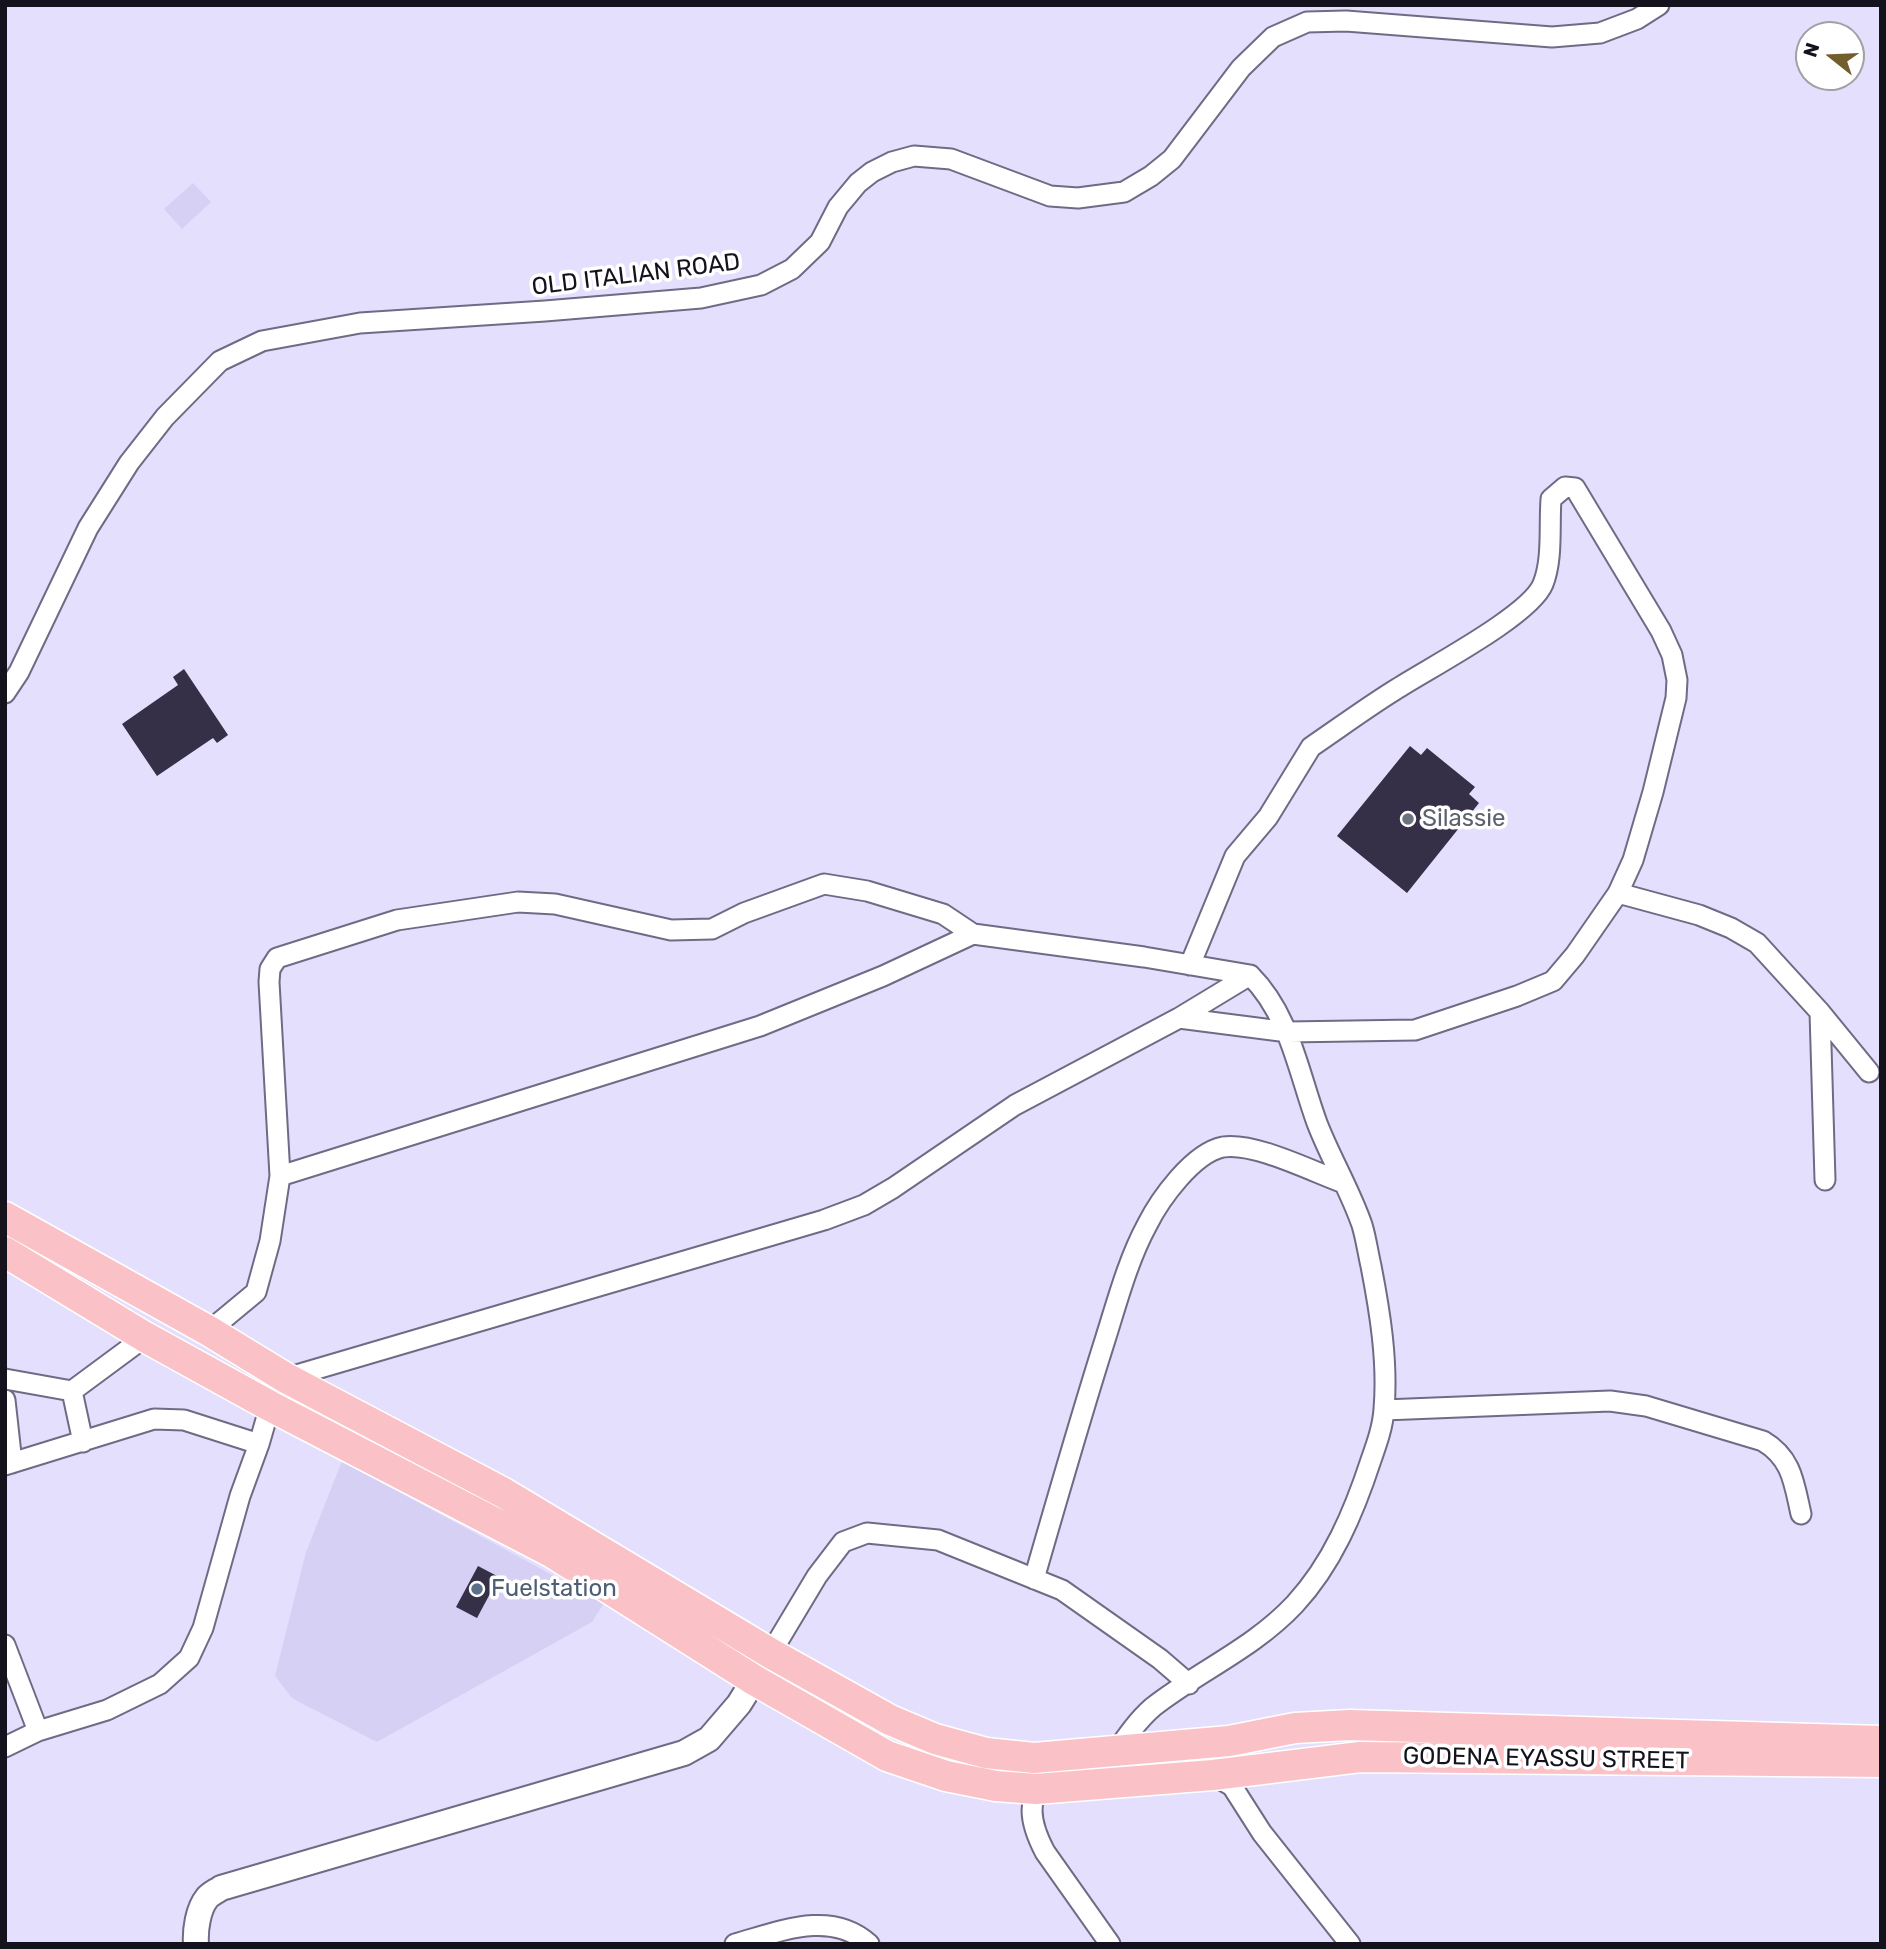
<!DOCTYPE html>
<html>
<head>
<meta charset="utf-8">
<style>
  body { margin:0 }
  #map { position:relative; width:1886px; height:1949px; overflow:hidden; background:#e5dffe; font-family:Rubik,sans-serif }
  canvas { display:block }
  .frame { position:absolute; inset:0; border:7px solid #14121c; pointer-events:none }
  .north { position:absolute; left:1795px; top:21px; width:70px; height:70px; box-sizing:border-box; background:#fff; border:2px solid #a1a0a4; border-radius:50%; rotate:288deg; font-size:19px; font-weight:700; line-height:28px; text-align:center; color:#14121c }
  .north::after { content:''; display:block; margin:auto; width:24px; height:32px; background:#745d2d; clip-path:polygon(50% 0,100% 100%,50% 72%,0 100%) }
</style>
</head>
<body>
<div id="map">
<canvas width="1886" height="1949"></canvas>
<div class="frame"></div>
<div class="north">N</div>
</div>
<script>
const context = document.querySelector('canvas').getContext('2d');
context.lineJoin = 'round';
function fill(path, color) {
  context.fillStyle = color;
  context.fill(path, 'evenodd');
}
function stroke(path, color, width, dash) {
  context.strokeStyle = color;
  context.lineWidth = width;
  context.lineCap = dash ? 'butt' : 'round';
  context.setLineDash(dash || []);
  context.stroke(path);
}
function label(font, color, halo, rows, align = 'center') {
  context.font = font + ' Rubik,sans-serif';
  context.lineWidth = 7;
  context.setLineDash([]);
  context.textBaseline = 'middle';
  context.strokeStyle = halo;
  context.fillStyle = color;
  for (const [text, x, y, turn = 0] of rows) {
    context.save();
    context.translate(x, y);
    context.rotate((+turn || 0) * Math.PI / 180);
    context.textAlign = isNaN(turn) ? turn : align;
    if (halo) context.strokeText(text, 0, 0);
    context.fillText(text, 0, 0);
    context.restore();
  }
}
fill(new Path2D(`
  M193,183L211,202L182,229L164,209Z
  M342,1461L604,1603L592,1622L377,1742L303,1704L292,1698L275,1676L306,1552Z`), '#d7d0f5');
fill(new Path2D(`
  M184,669L228,735L217,743L213,738L157,776L122,724L178,685L173,677Z
  M1410,746L1421,755L1427,748L1475,787L1469,794L1479,803L1407,893L1337,836Z
  M478,1566L499,1577L477,1618L456,1607Z`), '#352f47');
const minor = new Path2D(`
  M5,693L19,672L88,528L129,463L165,417L220,361L262,341L360,323L545,311L701,298L761,285L792,269L820,242L838,207L858,183L872,172L892,162L914,156L951,159L1050,196L1078,198L1124,192L1151,176L1172,159L1241,68L1273,37L1307,22L1346,21L1552,37L1600,33L1637,19L1659,5
  M1618,893L1699,915L1731,928L1757,943L1820,1012L1869,1072
  M1820,1012L1825,1180
  M1179,1018L1288,1032L1415,1030L1517,996L1553,981L1575,955L1618,893L1633,860L1653,792L1676,698L1677,680L1672,655L1661,631L1575,488L1565,487L1551,499C1549,526 1553,559 1543,584C1530,616 1427,669 1395,690C1366,708 1339,728 1311,747L1268,817L1235,856L1190,965
  M280,1176L269,982L270,969L277,958L397,920L518,902L555,904L671,930L712,929L744,913L824,884L867,891L943,914L973,934
  M209,1331L256,1292L270,1241L280,1176L760,1026L883,976L973,934L1144,957L1250,975C1290,1015 1298,1071 1317,1123C1330,1157 1350,1190 1362,1225C1366,1238 1368,1253 1371,1266C1380,1312 1388,1362 1384,1409C1383,1426 1377,1443 1371,1460C1354,1512 1332,1564 1295,1604C1254,1648 1199,1671 1153,1707C1138,1720 1127,1736 1116,1752
  M286,1378L824,1220L864,1205L893,1188L1015,1105L1179,1018L1250,975
  M5,1379L72,1391L145,1337
  M72,1391L83,1442
  M5,1400L12,1463
  M1384,1410L1610,1401L1646,1406L1763,1441C1792,1458 1794,1483 1801,1514
  M5,1465L154,1419L184,1420L259,1444
  M1034,1579C1057,1499 1080,1419 1105,1340C1117,1302 1128,1260 1147,1225C1160,1199 1193,1153 1223,1147C1255,1142 1313,1172 1344,1183
  M5,1645L38,1731
  M766,1661L817,1576L843,1542L867,1533L938,1540L1062,1590L1160,1659L1189,1684
  M5,1747L38,1731L107,1710L160,1684L189,1658L203,1628L240,1496L259,1444L270,1406
  M1046,1757C1033,1799 1023,1810 1045,1852L1110,1944
  M1213,1775L1232,1786L1262,1833L1350,1944
  M735,1944C778,1932 831,1909 869,1944`);
const tertiary = new Path2D(`
  M196,1944C195,1930 198,1909 207,1898C210,1894 217,1891 221,1888L684,1753L709,1739L739,1704L754,1680`);
const primary = new Path2D(`
  M5,1217L209,1331L286,1378L502,1492L770,1653L890,1720L935,1739L986,1753L1034,1758L1229,1741L1295,1728L1350,1725L1881,1741
  M5,1252L145,1337L270,1406L553,1553L754,1680L887,1756L946,1776L996,1786L1036,1789L1213,1775L1360,1757L1881,1762`);
stroke(minor, '#706a85', 23);
stroke(tertiary, '#706a85', 28);
stroke(primary, '#fff', 33);
stroke(minor, '#fff', 19);
stroke(tertiary, '#fff', 24);
stroke(primary, '#fac2c7', 30);
for (const [x, y, r, color] of [
  [1408,819,7,"#6b7280"],
  [477,1589,7,"#5c6f8a"]
]) {
  const dot = new Path2D();
  dot.arc(x, y, r, 0, 2 * Math.PI);
  context.fillStyle = color;
  context.fill(dot);
  stroke(dot, '#fff', 2.5);
}
label('24px', '#14121c', '#fff', [
  ["OLD ITALIAN ROAD",636,275,-7],
  ["GODENA EYASSU STREET",1546,1759,1]
]);
label('24px', '#5b616d', '#fff', [
  ["Silassie",1422,819]
], 'left');
label('24px', '#4e5e75', '#fff', [
  ["Fuelstation",491,1589]
], 'left');
</script>
</body>
</html>
